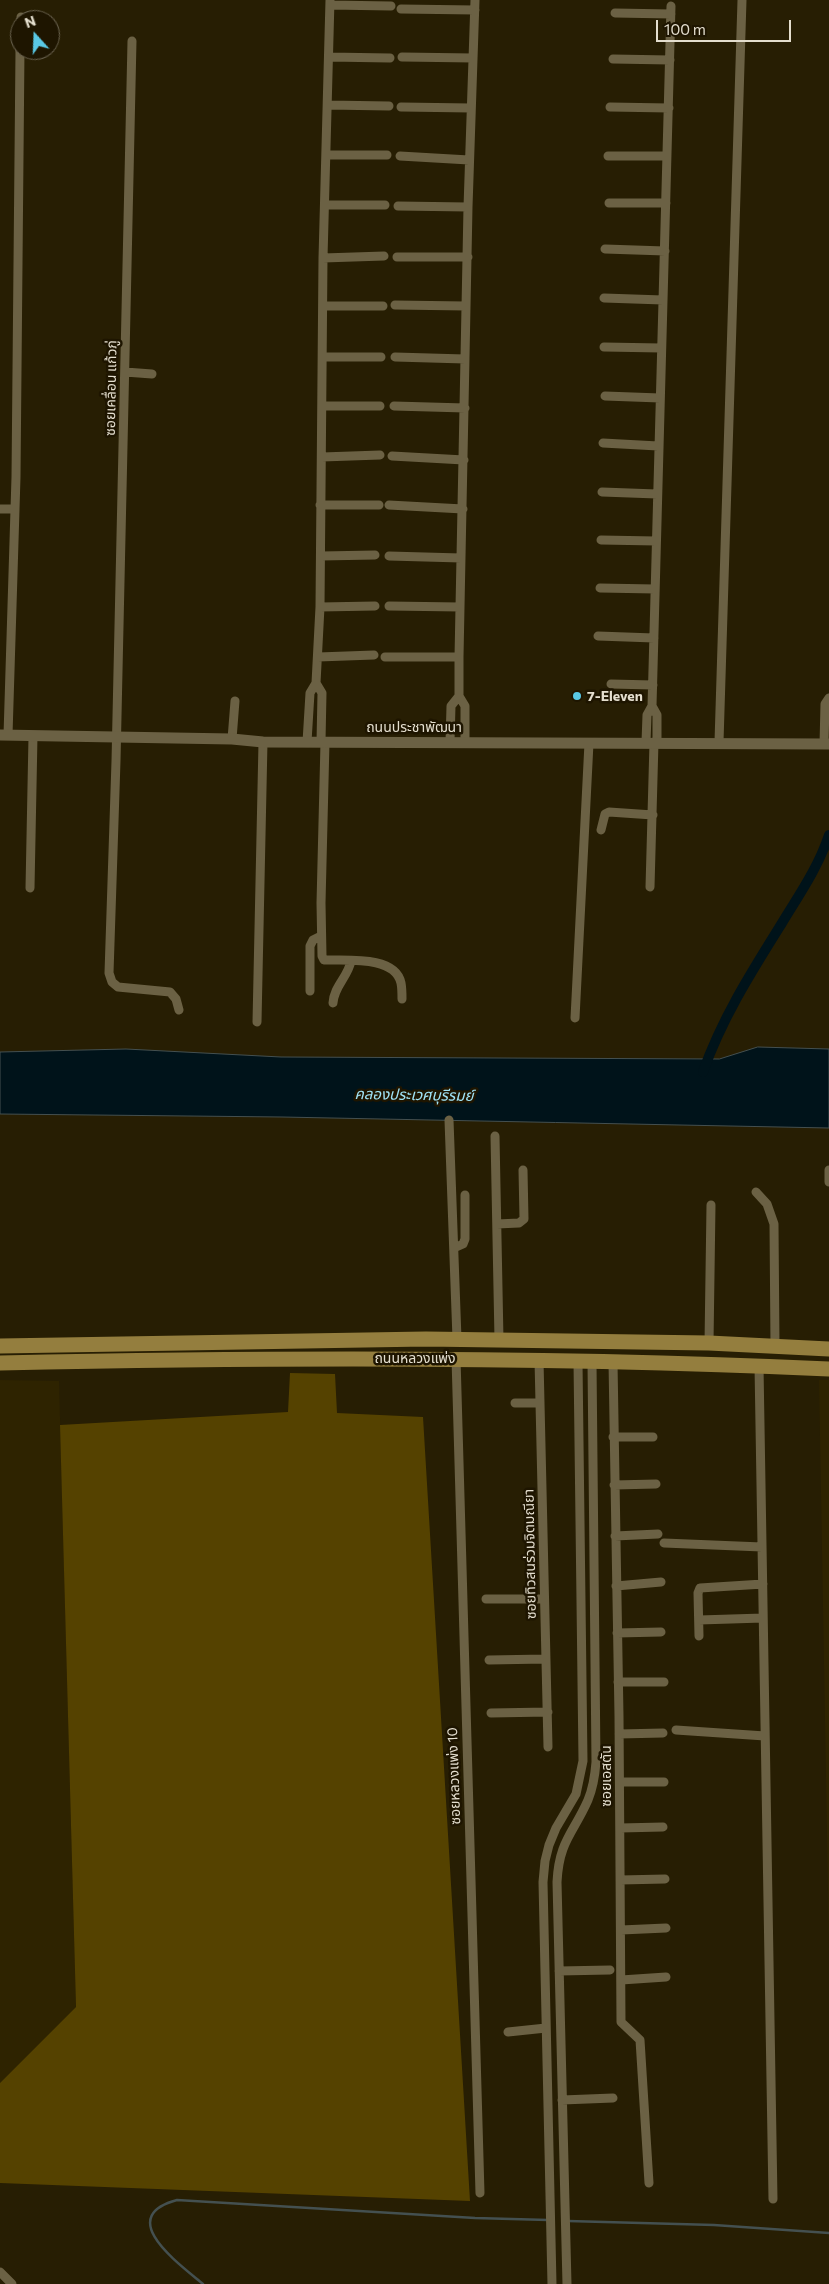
<!DOCTYPE html>
<html>
<head>
<meta charset="utf-8">
<style>
  body { margin:0 }
  #map { position:relative; width:829px; height:2284px; overflow:hidden; background:#271e03; font-family:Commissioner,sans-serif }
  canvas { display:block }
  .north { position:absolute; left:10px; top:10px; width:50px; height:50px; box-sizing:border-box; background:#1e1500; border:1px solid #6d6552; border-radius:50%; rotate:340deg; font-size:14px; font-weight:700; line-height:20px; text-align:center; color:#e4dece }
  .north::after { content:''; display:block; margin:auto; width:18px; height:22px; background:#59c8e5; clip-path:polygon(50% 0,100% 100%,50% 72%,0 100%) }
  .scale { position:absolute; left:656px; top:20px; width:135px; height:22px; box-sizing:border-box; border:2px solid #e4dece; border-top:0; padding-left:6px; font-size:15px; line-height:18px; white-space:nowrap; color:#e4dece; -webkit-text-stroke:4px #1e1500; paint-order:stroke }
</style>
</head>
<body>
<div id="map">
<canvas width="829" height="2284"></canvas>
<div class="north">N</div>
<div class="scale">100 m</div>
</div>
<script>
const context = document.querySelector('canvas').getContext('2d');
context.lineJoin = 'round';
function fill(path, color) {
  context.fillStyle = color;
  context.fill(path, 'evenodd');
}
function stroke(path, color, width, dash) {
  context.strokeStyle = color;
  context.lineWidth = width;
  context.lineCap = dash ? 'butt' : 'round';
  context.setLineDash(dash || []);
  context.stroke(path);
}
function label(font, color, halo, rows, align = 'center') {
  context.font = font + ' Commissioner,"Noto Sans Thai",sans-serif';
  context.lineWidth = 5;
  context.setLineDash([]);
  context.textBaseline = 'middle';
  context.strokeStyle = halo;
  context.fillStyle = color;
  for (const [text, x, y, turn = 0] of rows) {
    context.save();
    context.translate(x, y);
    context.rotate((+turn || 0) * Math.PI / 180);
    context.textAlign = isNaN(turn) ? turn : align;
    if (halo) context.strokeText(text, 0, 0);
    context.fillText(text, 0, 0);
    context.restore();
  }
}
fill(new Path2D(`
  M0,1380L59,1381L76,2007L0,2083Z
  M819,1380H829V1948Z`), '#2e2300');
fill(new Path2D(`
  M290,1373L335,1374L337,1413L423,1417L470,2201L0,2183V2083L76,2007L60,1425L288,1412Z`), '#554200');
const water = new Path2D(`
  M758,1047L829,1049V1128L282,1117L0,1114V1052L126,1049L281,1057L719,1059Z`);
fill(water, '#00131a');
stroke(water, '#445050', 1);
stroke(new Path2D(`
  M568,2221L714,2225L829,2233
  M203,2284C178,2263 114,2217 177,2200L475,2218L548,2220`), '#445050', 2.5);
stroke(new Path2D(`
  M703,1072C722,1018 752,971 782,923C799,895 818,868 829,835`), '#00131a', 10);
stroke(new Path2D(`
  M330,5L391,6
  M401,9L475,10
  M615,13L671,14
  M21,20V17
  M132,41L116,761L109,973L112,982L118,987L170,992L176,999L179,1010
  M329,57L390,58
  M402,57L473,58
  M613,59L670,60
  M328,105L389,106
  M401,107L471,108
  M610,107L669,108
  M326,155H387
  M400,156L469,160
  M608,156H667
  M609,203H666
  M325,205H385
  M398,206L468,207
  M605,249L665,251
  M397,257H468
  M323,258L384,256
  M604,298L663,300
  M395,305L466,306
  M323,306H383
  M604,347L661,348
  M323,357H381
  M395,357L465,359
  M125,372L152,374
  M605,396L660,398
  M322,406H380
  M394,406L465,408
  M603,443L658,446
  M392,456L464,460
  M322,457L380,455
  M602,492L657,494
  M320,505H379
  M389,505L463,509
  M0,509H15
  M601,540L656,541
  M321,556L375,555
  M389,556L461,558
  M600,588L655,589
  M389,606L460,607
  M320,607L375,606
  M598,636L654,638
  M318,657L374,655
  M385,657H459
  M316,683L322,693L321,742
  M611,684L653,685
  M8,735L16,477L20,50
  M232,739L235,701
  M307,742L310,693L316,683L320,607L323,258L330,0
  M325,742L321,903L322,956L324,960C345,961 395,955 401,983C402,988 402,994 402,999
  M450,742L451,706L459,696
  M465,742V706L459,696V657L468,207L475,0
  M646,742L647,715L652,706
  M657,742V715L652,706L671,6
  M719,742L742,0
  M824,744L825,704L829,698
  M601,830L605,814L609,812L653,815
  M650,887L654,742
  M30,888L33,736
  M310,991V946L313,940L321,936
  M333,1003C334,986 348,977 351,961
  M575,1018L589,743
  M257,1022L263,742
  M449,1120L457,1339
  M495,1136L499,1340
  M829,1170V1182
  M756,1192L767,1204L774,1224L775,1346
  M497,1224L519,1223L524,1219L523,1170
  M454,1248L463,1244L465,1239V1195
  M709,1343L711,1205
  M456,1358L480,2193
  M539,1360L548,1747
  M613,1362L619,1716L621,2022L640,2040L649,2183
  M759,1366L773,2199
  M515,1403H540
  M613,1437H653
  M614,1485L656,1484
  M615,1536L658,1534
  M664,1543L762,1547
  M616,1586L661,1582
  M486,1599H544
  M699,1620L763,1618
  M617,1633L661,1632
  M699,1636L698,1593L700,1588L763,1584
  M489,1660L545,1659
  M618,1682H664
  M491,1713L548,1712
  M676,1730L765,1736
  M619,1734L663,1733
  M620,1782H664
  M620,1828L663,1827
  M620,1880L665,1879
  M621,1930L666,1928
  M559,1971L610,1970
  M621,1980L666,1977
  M508,2032L546,2028
  M562,2100L613,2098
  M0,2272L12,2284
  M552,2284L543,1882L545,1861L549,1845L556,1828L576,1794L583,1761L578,1362
  M567,2284L557,1882C559,1841 573,1834 588,1800C593,1788 595,1775 596,1762L592,1362`), '#6b6144', 9);
stroke(new Path2D(`
  M0,735L232,739L263,742L829,744`), '#6b6144', 11);
stroke(new Path2D(`
  M0,1346L426,1339L709,1343L829,1349
  M0,1363C276,1357 553,1356 829,1369`), '#947e3e', 15);
for (const [x, y, r, color] of [
  [577,696,5,"#59c8e5"]
]) {
  const dot = new Path2D();
  dot.arc(x, y, r, 0, 2 * Math.PI);
  context.fillStyle = color;
  context.fill(dot);
  stroke(dot, '#1e1500', 2);
}
label('14px', '#e4dece', '#1e1500', [
  ["ซอยเคลื่อน แก้วภู่",111,388,-89],
  ["ถนนประชาพัฒนา",414,727],
  ["ถนนหลวงแพ่ง",415,1358],
  ["ซอยทิวสนร่วมจิตมณียา",530,1554,-91],
  ["ซอยหลวงแพ่ง 10",454,1776,-92],
  ["ซอยเอสตัน",606,1776,-90]
]);
label('bold 14px', '#e4dece', '#1e1500', [
  ["7-Eleven",587,696]
], 'left');
label('italic 15px', '#a0e3f6', '#1e1500', [
  ["คลองประเวศบุรีรมย์",414,1095,1]
]);
</script>
</body>
</html>
